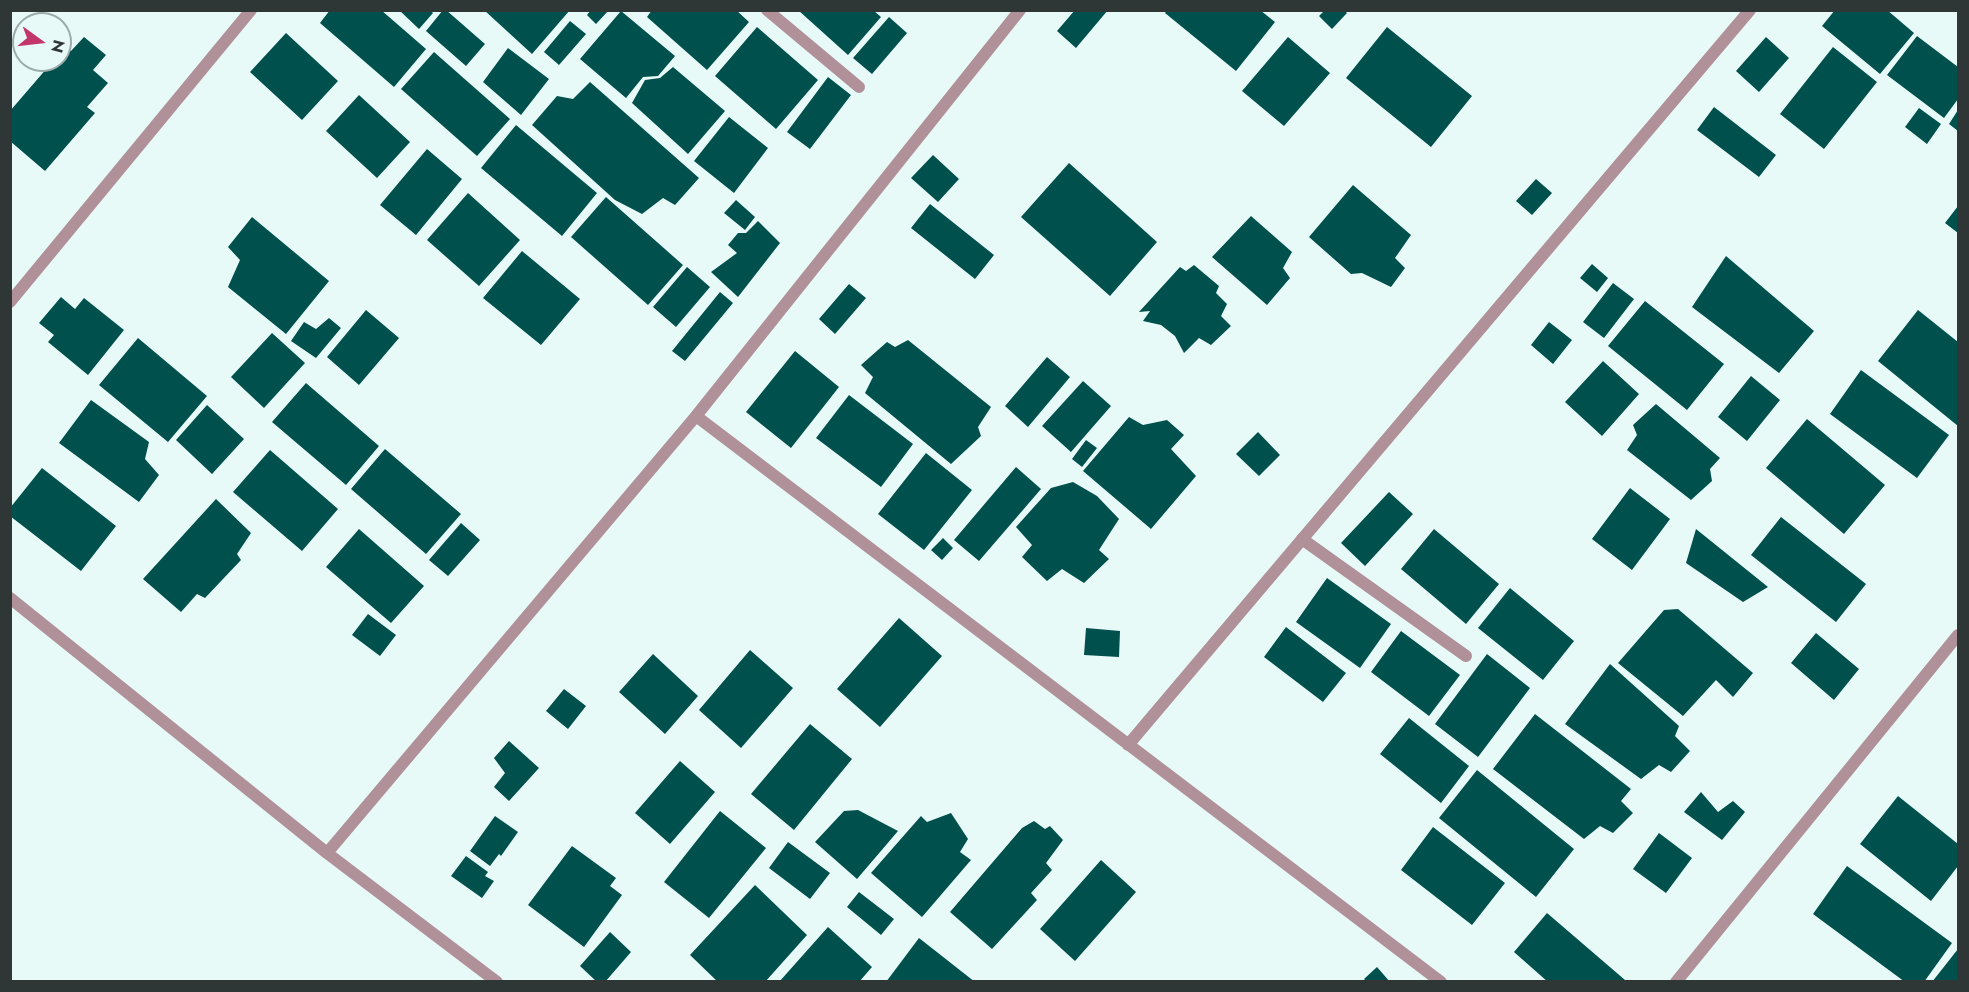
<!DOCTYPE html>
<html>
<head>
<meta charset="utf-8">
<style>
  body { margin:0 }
  #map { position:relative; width:1969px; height:992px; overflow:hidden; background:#e7faf8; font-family:Jost,sans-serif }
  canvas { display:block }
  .frame { position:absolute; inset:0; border:12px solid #2f3636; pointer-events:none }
  .north { position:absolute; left:12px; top:12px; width:60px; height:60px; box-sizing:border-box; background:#e7faf8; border:2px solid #9dacaa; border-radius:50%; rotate:105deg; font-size:16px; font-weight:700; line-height:24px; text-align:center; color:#2f3636 }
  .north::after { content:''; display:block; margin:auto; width:21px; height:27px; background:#c2366c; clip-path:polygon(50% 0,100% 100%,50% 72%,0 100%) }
</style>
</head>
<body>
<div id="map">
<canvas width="1969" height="992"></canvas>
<div class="frame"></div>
<div class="north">N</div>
</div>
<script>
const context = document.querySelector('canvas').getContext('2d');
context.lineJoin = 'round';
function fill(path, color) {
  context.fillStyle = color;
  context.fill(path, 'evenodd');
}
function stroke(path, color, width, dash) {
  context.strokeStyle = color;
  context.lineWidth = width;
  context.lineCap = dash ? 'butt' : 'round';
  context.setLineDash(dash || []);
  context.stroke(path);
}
fill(new Path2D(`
  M330,10H381L426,49L394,87L320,23Z
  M399,10H430L433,13L419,29Z
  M443,10H446L485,44L466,66L426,31Z
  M484,10H570L532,54Z
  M591,10H609L596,24L587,15Z
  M652,10H736L749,22L707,70L647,17Z
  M798,10H873L881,17L848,55Z
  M1075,10H1108L1076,48L1057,31Z
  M1167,10H1260L1275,22L1236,71L1165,13Z
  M1325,10H1344L1347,13L1332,29L1319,16Z
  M1835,10H1887L1914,33L1880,74L1822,26Z
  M621,11L675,56L658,76L643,77L626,98L580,59Z
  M889,17L907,33L872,74L853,58Z
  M570,21L586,34L559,65L544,52Z
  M757,27L818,80L776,129L715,76Z
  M1387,27L1472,96L1431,147L1346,78Z
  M286,33L338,81L302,120L250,72Z
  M1917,36L1958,67V99L1944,118L1887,75Z
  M84,37L106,55L93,70L108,83L87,107L95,113L45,171L10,141V111L54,60H60V52L65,46L71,51Z
  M1288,37L1330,73L1284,126L1242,91Z
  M1766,37L1789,58L1759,92L1736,71Z
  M1833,47L1877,82L1824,149L1780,114Z
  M508,48L549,79L521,115L483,82Z
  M434,52L510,119L477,156L401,89Z
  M673,67L725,111L688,154L632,103L645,80L660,78Z
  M828,77L851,95L810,149L787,132Z
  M590,82L699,178L675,205L663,198L642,214L615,200L532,125L557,96L573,99Z
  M359,95L410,142L377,178L326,131Z
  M1714,107L1776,155L1759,177L1697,130Z
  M1919,108L1941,124L1927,144L1905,127Z
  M1958,110V131L1949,124Z
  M729,117L768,148L734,193L694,161Z
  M516,125L597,193L562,236L481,168Z
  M427,149L462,179L416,235L380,205Z
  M933,155L959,179L938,202L911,178Z
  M1069,163L1157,242L1110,296L1021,217Z
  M1536,179L1552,193L1532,215L1516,201Z
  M1353,185L1411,235L1395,258L1405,268L1391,287L1362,273L1351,274L1309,237Z
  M468,193L520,240L479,286L427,240Z
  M606,197L683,265L648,305L571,237Z
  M736,200L755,217L745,230L724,213Z
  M930,204L994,255L975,279L911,228Z
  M1958,206V233L1945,223Z
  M1251,216L1292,252L1283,268L1290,278L1267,305L1212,257Z
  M252,217L329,281L286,334L228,287L240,260L228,247Z
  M758,221L780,243L738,297L711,272L737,253L728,245L738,233H746Z
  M522,251L580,299L541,345L483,298Z
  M1726,256L1814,331L1779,373L1692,307Z
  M1592,264L1608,278L1597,292L1580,278Z
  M1194,265L1219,286L1216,293L1227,304L1221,316L1231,326L1211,345L1199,338L1184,353L1175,336L1161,325L1143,321L1150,311L1139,312L1180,267L1186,271Z
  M687,267L710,287L676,327L653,307Z
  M1613,283L1634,299L1604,338L1583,322Z
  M849,284L866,298L835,334L819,319Z
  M720,292L733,303L685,361L672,351Z
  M61,297L75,309L84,298L124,330L88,375L48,342L54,335L39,323Z
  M1645,301L1724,364L1687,410L1608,346Z
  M366,310L399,338L359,385L327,357Z
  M1918,310L1958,342V426L1878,361Z
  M329,318L341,328L316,358L291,341L304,322L316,329Z
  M1549,322L1572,340L1553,364L1531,345Z
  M272,333L305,363L264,408L231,377Z
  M138,338L207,396L168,442L99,385Z
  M908,340L991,407L978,427L981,436L951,464L865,393L873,377L861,365L887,342L895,347Z
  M795,351L839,387L791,448L746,412Z
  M1047,357L1070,377L1028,427L1005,406Z
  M1603,361L1639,394L1602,436L1565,402Z
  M1861,370L1949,435L1917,478L1830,414Z
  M1751,376L1780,400L1747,441L1718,417Z
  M1083,381L1111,406L1071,452L1042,426Z
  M306,383L379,446L346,485L272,422Z
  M849,395L913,444L881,487L816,438Z
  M91,400L149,442L145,459L159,475L139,502L59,443Z
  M1656,404L1720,458L1710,469L1712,481L1691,500L1627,450L1637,435L1633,425Z
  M207,405L244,439L212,474L176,440Z
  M1129,417L1143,425L1167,420L1184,435L1171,449L1196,476L1151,529L1083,471Z
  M1807,419L1885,485L1844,534L1766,468Z
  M1258,432L1280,455L1259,476L1236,454Z
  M1086,440L1097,448L1082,467L1072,459Z
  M385,449L461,514L426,554L351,489Z
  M270,450L338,509L302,551L233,492Z
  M926,453L972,490L924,550L878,514Z
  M1016,467L1041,489L979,561L954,540Z
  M42,468L116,526L81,571L10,516V508Z
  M1073,482L1097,496L1119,519L1099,550L1109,559L1084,583L1062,569L1047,581L1022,557L1032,545L1016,527L1051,488Z
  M1630,488L1670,519L1632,570L1592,539Z
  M1389,492L1413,514L1365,566L1341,543Z
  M216,499L251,533L237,554L241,560L205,598L197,594L181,612L143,579Z
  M1781,517L1866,584L1836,622L1751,555Z
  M461,523L480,540L448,576L429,560Z
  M359,529L424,586L391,623L326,567Z
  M1434,529L1499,584L1466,624L1401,569Z
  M1696,529L1768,587L1743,602L1686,563Z
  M943,538L953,548L942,560L931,550Z
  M1327,578L1391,624L1360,668L1296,622Z
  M1510,588L1574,641L1543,680L1478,628Z
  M1678,609L1753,673L1733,697L1716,680L1683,716L1618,663L1664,610Z
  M368,614L396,635L380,656L352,635Z
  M899,618L942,656L880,727L837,689Z
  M1286,627L1346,673L1323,702L1264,657Z
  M1086,628L1120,631L1119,657L1084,655Z
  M1401,631L1460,675L1429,716L1371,672Z
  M1816,633L1859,669L1834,700L1791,663Z
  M750,650L793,688L741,748L699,710Z
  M653,654L698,696L665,734L619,692Z
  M1487,654L1530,688L1478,757L1435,724Z
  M1610,664L1679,726L1675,736L1690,751L1671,772L1659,765L1641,779L1565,724Z
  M564,689L586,706L568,729L546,711Z
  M1535,714L1631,789L1621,801L1633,813L1613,833L1600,826L1584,839L1493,769Z
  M1409,718L1469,766L1441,803L1380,754Z
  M810,724L852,759L794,830L751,794Z
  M509,741L539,768L509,801L494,787L505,773L494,758Z
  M680,761L715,792L670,844L635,813Z
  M1477,770L1574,849L1536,897L1439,818Z
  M1701,792L1718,812L1733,801L1745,812L1722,840L1684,812Z
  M1898,796L1958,844V866L1931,901L1860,844Z
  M858,810L898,831L857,879L815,842L844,811Z
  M720,811L766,848L709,918L664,882Z
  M951,813L968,839L960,852L971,860L922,917L871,873L921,816L927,822Z
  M495,816L518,832L501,856L499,854L490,866L470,851Z
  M1034,821L1045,829L1050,826L1063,840L1046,863L1052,870L1031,893L1037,900L992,949L950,912L1022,828Z
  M1433,827L1505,883L1472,925L1401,870Z
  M1659,833L1692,858L1666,893L1633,869Z
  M788,842L830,873L810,899L769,868Z
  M572,846L616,878L610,886L622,895L584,947L528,905Z
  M466,856L488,872L485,876L494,881L482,898L451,876Z
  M1101,860L1136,892L1075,961L1040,929Z
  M1847,866L1952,943L1924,982H1905L1813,914Z
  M755,885L807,935L765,982H718L690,955Z
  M859,892L894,919L881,935L847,907Z
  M1547,913L1625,980L1624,982H1548L1514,952Z
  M828,927L872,967L859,982H779Z
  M610,932L631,952L605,982H597L580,966Z
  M919,938L975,982H886Z
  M1958,949V982H1932Z
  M1377,967L1390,982H1367L1364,979Z`), '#00504d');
stroke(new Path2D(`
  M767,10L859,87
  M1302,539L1466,656`), '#b09199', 12);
stroke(new Path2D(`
  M10,302L251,10
  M696,416L1441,982
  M10,598L327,853L497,982
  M1128,745L1750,10
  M327,853L696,416L1020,10
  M1676,982L1958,635`), '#b09199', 12);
</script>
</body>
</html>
